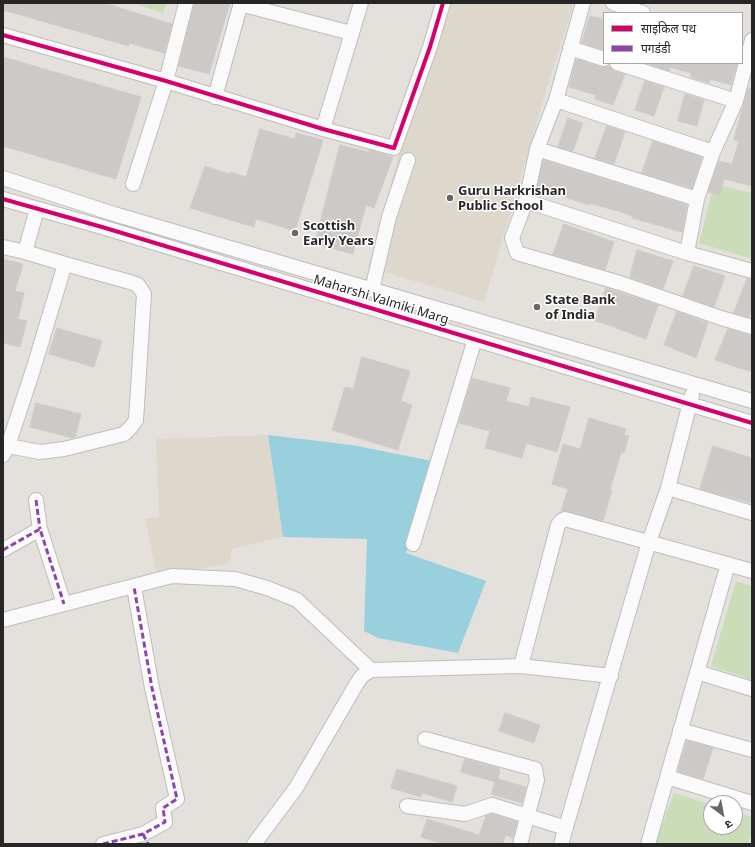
<!DOCTYPE html>
<html>
<head>
<meta charset="utf-8">
<style>
  body { margin:0 }
  #map { position:relative; width:755px; height:847px; overflow:hidden; background:#e4e0dc; font-family:"Noto Sans","Noto Sans Devanagari",sans-serif }
  canvas { display:block }
  .frame { position:absolute; inset:0; border:4px solid #262626; pointer-events:none }
  .legend { position:absolute; left:603px; top:12px; width:140px; height:52px; box-sizing:border-box; background:#fff; border:1px solid #a8a8a8; margin:0; padding:5px 7px; list-style:none; font-size:12px; color:#262626 }
  .legend li { display:flex; align-items:center; gap:8px; height:20px }
  .legend b { width:20px; border:1px solid #a8a8a8 }
  .north { position:absolute; left:703px; top:795px; width:40px; height:40px; box-sizing:border-box; background:#fff; border:1px solid #a8a8a8; border-radius:50%; rotate:148deg; font-size:11px; font-weight:700; line-height:16px; text-align:center; color:#262626 }
  .north::after { content:''; display:block; margin:auto; width:14px; height:18px; background:#686766; clip-path:polygon(50% 0,100% 100%,50% 72%,0 100%) }
</style>
</head>
<body>
<div id="map">
<canvas width="755" height="847"></canvas>
<div class="frame"></div>
<ul class="legend">
<li><b style="height:5px;background:#d6006c"></b>साइकिल पथ</li>
<li><b style="height:5px;background:#8e44ad"></b>पगडंडी</li>
</ul>
<div class="north">उ</div>
</div>
<script>
const context = document.querySelector('canvas').getContext('2d');
context.lineJoin = 'round';
function fill(path, color) {
  context.fillStyle = color;
  context.fill(path, 'evenodd');
}
function stroke(path, color, width, dash) {
  context.strokeStyle = color;
  context.lineWidth = width;
  context.lineCap = dash ? 'butt' : 'round';
  context.setLineDash(dash || []);
  context.stroke(path);
}
function label(font, color, halo, rows, align = 'center') {
  context.font = font + ' "Noto Sans",sans-serif';
  context.lineWidth = 3;
  context.setLineDash([]);
  context.textBaseline = 'middle';
  context.strokeStyle = halo;
  context.fillStyle = color;
  for (const [text, x, y, turn = 0] of rows) {
    context.save();
    context.translate(x, y);
    context.rotate((+turn || 0) * Math.PI / 180);
    context.textAlign = isNaN(turn) ? turn : align;
    if (halo) context.strokeText(text, 0, 0);
    context.fillText(text, 0, 0);
    context.restore();
  }
}
fill(new Path2D(`
  M440,3H574L550,78L484,302L368,267Z
  M268,435L283,537L232,549L229,563L157,577L145,519L159,516L156,439Z`), '#ded7cb');
fill(new Path2D(`
  M133,3H166L163,13Z
  M714,184L752,193V259L699,243Z
  M736,581L752,586V680L711,666Z
  M674,793L711,805V827H735V812L752,817V832L748,844H655Z`), '#cadcb8');
fill(new Path2D(`
  M268,435L352,445L432,461L406,553L486,581L458,653L378,638L364,631L367,539L283,537Z`), '#98d1dd');
const building = new Path2D(`
  M3,3H104L172,24L164,53L129,43V46L3,10Z
  M194,3H230L209,74L179,66Z
  M590,16L604,19V50L582,43Z
  M3,57L141,97L116,179L3,146Z
  M578,59L601,67L609,66L614,71L625,74L613,105L595,99L596,95L569,87L576,60L577,61Z
  M651,63H737L731,85L710,79L709,83L690,77L691,73L670,67L669,71L650,65Z
  M645,81L664,87L654,116L635,110Z
  M748,88H752V186L724,179L720,195L708,192L719,161L732,164L739,141L734,140Z
  M685,94L704,100L697,126L678,121Z
  M568,118L583,123L573,151L558,147Z
  M607,126L625,132L614,164L595,158Z
  M260,129L295,139L296,133L323,140L295,231L256,219L254,227L190,208L205,166L229,174L230,172L246,177Z
  M653,141L702,157L692,188L642,173Z
  M340,145L368,152L369,150L393,157L374,208L366,205L353,254L315,244Z
  M543,160L687,205L682,232L632,218V216L621,212L589,203V205L553,193L552,194L537,189Z
  M564,224L614,242L605,270L553,255Z
  M637,250L673,261L663,289L630,277Z
  M3,259L23,264L15,291L24,293L18,319L27,321L20,347L3,343Z
  M694,266L725,276L714,307L683,296Z
  M747,279H752V310L749,317L734,313Z
  M606,288L658,305L646,339L616,328V327L595,321Z
  M677,312L708,323L696,358L664,345Z
  M57,328L102,341L94,367L49,354Z
  M728,329L752,336V372L715,360Z
  M362,357L410,371L401,401L412,405L398,450L332,430L345,387L353,389Z
  M472,378L510,388L506,401L529,407L531,397L570,407L557,452L526,443L522,458L485,448L490,431L459,423Z
  M36,403L81,414L75,437L73,438L30,427Z
  M589,418L626,429L624,435L629,436L624,453L621,452L610,490H612L603,521L567,511H561L568,489L552,484L563,444L580,449Z
  M713,446L752,458V503L700,489Z
  M505,713L540,725L534,743L499,731Z
  M687,741L713,748L703,779L678,771Z
  M465,759L498,768L500,769L498,779L526,787L522,803L491,794L495,782L461,772Z
  M397,769L457,786L452,802L422,793L421,797L391,788Z
  M492,814L517,822L513,838L505,835L503,844H443L421,837L427,819L479,835L486,816Z`);
fill(building, '#ccc9c6');
stroke(building, '#cfccc9', 1);
const minor = new Path2D(`
  M583,3L556,100L537,149L526,201L512,238L517,253L620,283L721,318L752,327
  M613,3L643,13
  M240,4L351,33
  M3,35L166,81L323,129L394,148L430,47L443,3
  M570,48L604,59
  M617,63L736,101
  M215,97L241,3
  M556,100L713,152
  M323,129L361,3
  M537,149L697,199
  M3,178L114,214L752,401
  M133,184L166,81L186,3
  M3,199L102,227L752,423
  M526,201L687,253L752,271
  M3,247L25,252L37,209
  M687,253L697,199L713,152L736,101L752,40
  M372,290L389,217L408,160
  M8,446L40,452L64,449L124,434L131,427L136,420L144,294L138,285L130,282L65,264
  M3,455L8,446L33,370L65,264L25,252
  M668,488L752,513
  M36,500L40,529
  M413,544L475,339
  M3,550L40,529L64,604
  M3,620L172,576L235,579L267,588L297,600L371,670
  M521,666L558,525L561,521L565,519L752,571
  M697,672L752,689
  M680,730L752,750
  M425,739L535,769L537,780L520,844
  M667,777L752,803
  M407,806L465,814L492,805L566,828
  M103,844L143,834L165,822L163,808L177,799L152,688L134,587
  M254,844L296,788L357,683L362,676L371,670L521,666L611,676
  M561,844L649,542L668,488L692,395
  M648,844L728,564`);
stroke(minor, '#bebdbd', 16);
stroke(minor, '#fbfafa', 14);
stroke(new Path2D(`
  M36,500L40,529
  M3,550L40,529L64,604
  M143,834L148,844
  M103,844L143,834L165,822L163,808L177,799L152,688L134,587`), '#8e44ad', 3, [6, 3]);
stroke(new Path2D(`
  M3,35L166,81L323,129L394,148L430,47L443,3
  M3,199L102,227L752,423`), '#d6006c', 4);
for (const [x, y, r, color] of [
  [450,198,4,"#686766"],
  [295,233,4,"#686766"],
  [537,307,4,"#686766"]
]) {
  const dot = new Path2D();
  dot.arc(x, y, r, 0, 2 * Math.PI);
  context.fillStyle = color;
  context.fill(dot);
  stroke(dot, '#fff', 1.5);
}
label('bold 13px', '#262626', '#fff', [
  ["Guru Harkrishan",458,191],
  ["Public School",458,206],
  ["Scottish",303,226],
  ["Early Years",303,241],
  ["State Bank",545,300],
  ["of India",545,315]
], 'left');
label('13px', '#262626', '#fff', [
  ["Maharshi Valmiki Marg",381,300,17]
]);
</script>
</body>
</html>
